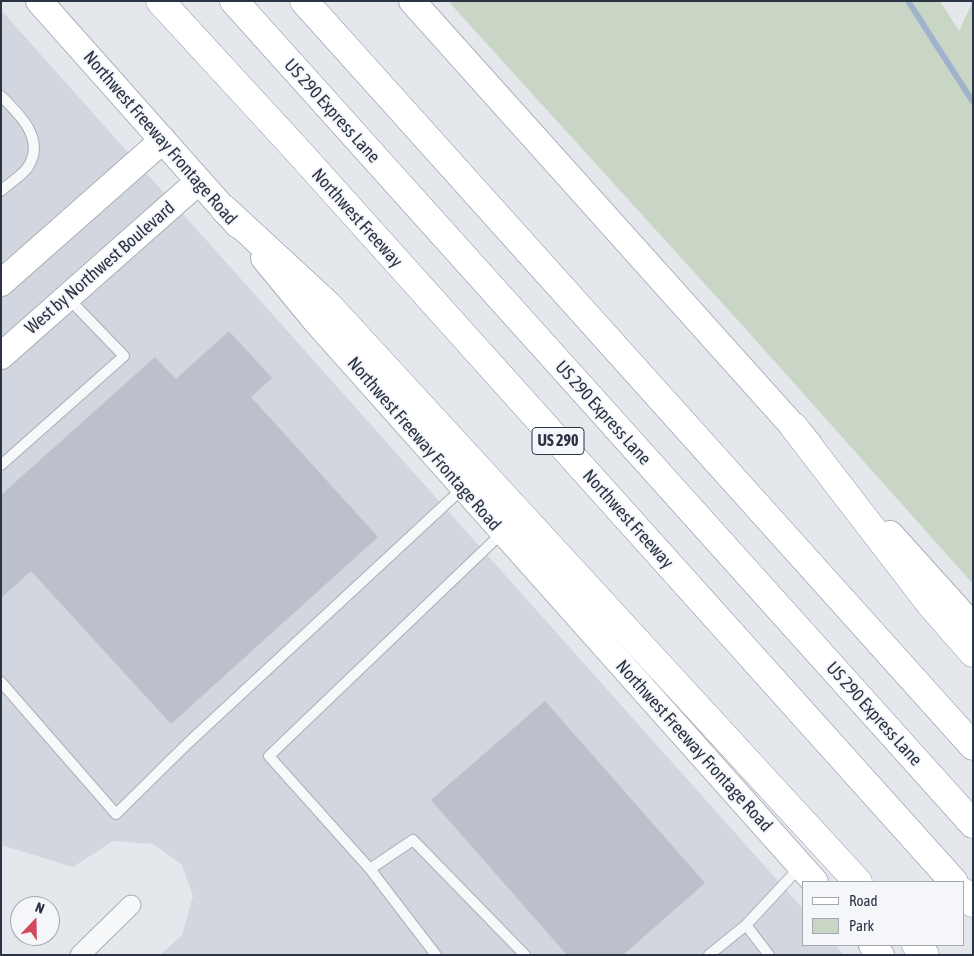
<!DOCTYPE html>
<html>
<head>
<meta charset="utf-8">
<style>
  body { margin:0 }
  #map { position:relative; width:974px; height:956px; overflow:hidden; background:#e4e7ec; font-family:"Asap Condensed",sans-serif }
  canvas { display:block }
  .frame { position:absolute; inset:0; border:2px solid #2b3445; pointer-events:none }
  .legend { position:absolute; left:802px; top:881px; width:162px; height:65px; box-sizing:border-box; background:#f4f6f9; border:1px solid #a4a8b1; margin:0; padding:6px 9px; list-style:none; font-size:15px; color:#2b3445 }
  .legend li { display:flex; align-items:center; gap:10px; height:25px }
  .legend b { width:25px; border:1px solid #a4a8b1 }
  .north { position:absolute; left:10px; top:896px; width:50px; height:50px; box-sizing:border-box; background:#f4f6f9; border:1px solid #a4a8b1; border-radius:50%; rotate:21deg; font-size:14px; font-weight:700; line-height:20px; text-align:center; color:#2b3445 }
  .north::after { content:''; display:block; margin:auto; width:18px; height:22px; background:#d1495b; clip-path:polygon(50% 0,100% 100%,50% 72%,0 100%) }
</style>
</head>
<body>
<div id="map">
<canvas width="974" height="956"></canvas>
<div class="frame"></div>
<ul class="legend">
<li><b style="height:6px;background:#fff"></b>Road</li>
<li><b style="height:14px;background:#c9d6c5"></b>Park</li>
</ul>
<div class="north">N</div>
</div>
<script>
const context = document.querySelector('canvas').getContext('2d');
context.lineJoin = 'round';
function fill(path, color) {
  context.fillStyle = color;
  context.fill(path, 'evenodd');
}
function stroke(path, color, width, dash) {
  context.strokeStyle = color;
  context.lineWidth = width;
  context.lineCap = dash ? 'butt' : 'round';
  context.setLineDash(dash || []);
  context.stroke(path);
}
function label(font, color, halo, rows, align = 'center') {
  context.font = font + ' "Asap Condensed",sans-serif';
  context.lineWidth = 4;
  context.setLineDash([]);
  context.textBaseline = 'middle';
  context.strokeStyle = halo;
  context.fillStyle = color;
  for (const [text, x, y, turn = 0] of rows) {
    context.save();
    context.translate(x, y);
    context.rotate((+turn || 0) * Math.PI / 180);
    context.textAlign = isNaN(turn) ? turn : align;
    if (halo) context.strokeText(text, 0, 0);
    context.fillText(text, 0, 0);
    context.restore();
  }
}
fill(new Path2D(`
  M1,10L803,909V945H835L844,955H160L182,935L193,896L182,865L153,844L113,841L73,867L1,845Z`), '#d2d6de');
fill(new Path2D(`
  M448,1H940L959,31L973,1V584L752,336Z`), '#c9d6c5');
stroke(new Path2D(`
  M908,1L973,102`), '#9fb4cc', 6);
fill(new Path2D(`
  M229,331L272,378L251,397L378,537L171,724L31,571L1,598V495L155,357L176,379Z
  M545,701L705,883L623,955H567L431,800Z`), '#bbc0ca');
const lane = new Path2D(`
  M1,96C19,114 46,139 28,167C22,176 9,183 1,191
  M1,465L124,356L68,298
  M1,682L116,814L188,743L463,488
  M370,869L413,840L525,955
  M746,925L769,955
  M436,955L370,869L269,756L502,533
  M709,955L746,925L800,867`);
const street = new Path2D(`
  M80,955L131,905`);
const secondary = new Path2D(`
  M39,1L238,225
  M412,1L809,444
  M264,258L315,320L815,882
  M1,283L163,140
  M1,356L199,181
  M890,534L973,626
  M872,945L881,955`);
const highway = new Path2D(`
  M160,1L297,150L954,882
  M234,1L973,824
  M304,1L973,746
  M224,209L328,305L858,882
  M794,427L931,605L973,653
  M963,892L973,903
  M916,945L925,955`);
stroke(lane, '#a9aeb7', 12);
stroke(street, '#a9aeb7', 21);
stroke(secondary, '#a9aeb7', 28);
stroke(highway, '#8b94a3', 29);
stroke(lane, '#f7f8fa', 10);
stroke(street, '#f7f8fa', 19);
stroke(secondary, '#fff', 26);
stroke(highway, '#fff', 28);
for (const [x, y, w] of [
  [558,441,52]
]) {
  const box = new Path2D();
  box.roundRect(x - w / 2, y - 13.5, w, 27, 4);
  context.fillStyle = '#f4f6f9';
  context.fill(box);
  stroke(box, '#2b3445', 1);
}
label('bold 16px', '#2b3445', null, [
  ["US 290",558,441]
]);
label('18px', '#2b3445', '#f4f6f9', [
  ["US 290 Express Lane",332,111,48],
  ["Northwest Freeway Frontage Road",160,138,49],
  ["Northwest Freeway",357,218,48],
  ["West by Northwest Boulevard",100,268,-41],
  ["US 290 Express Lane",603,413,48],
  ["Northwest Freeway Frontage Road",424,444,49],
  ["Northwest Freeway",628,519,48],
  ["US 290 Express Lane",874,714,48],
  ["Northwest Freeway Frontage Road",694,746,48]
]);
</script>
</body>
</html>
